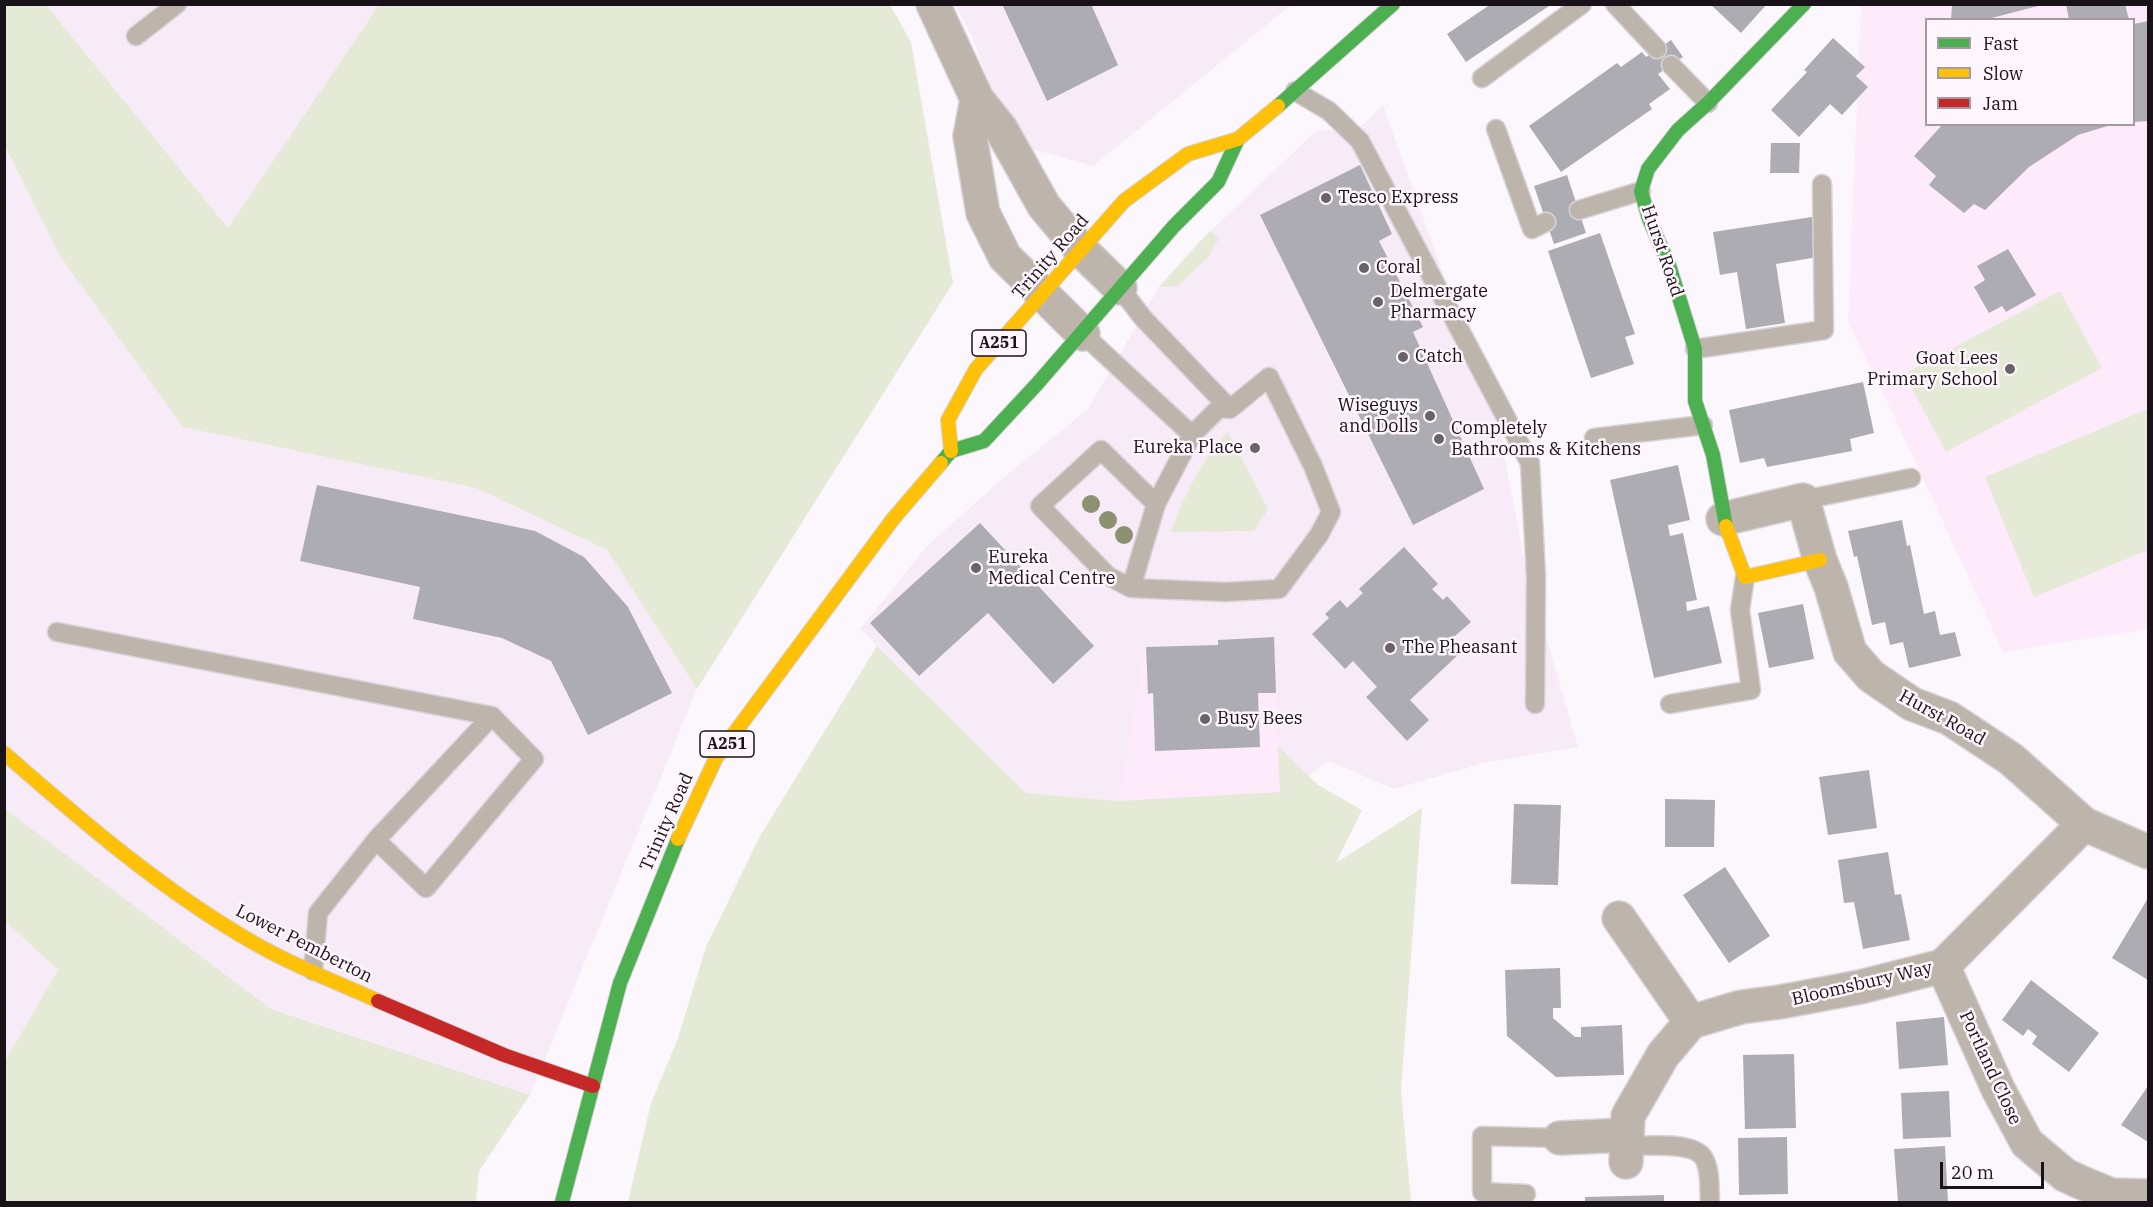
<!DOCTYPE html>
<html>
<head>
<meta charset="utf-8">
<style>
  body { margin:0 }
  #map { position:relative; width:2153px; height:1207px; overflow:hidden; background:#fcf7fc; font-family:"IBM Plex Serif",serif }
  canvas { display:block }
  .frame { position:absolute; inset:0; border:6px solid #1a1219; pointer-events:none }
  .legend { position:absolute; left:1925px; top:18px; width:210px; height:108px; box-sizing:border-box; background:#fef5fd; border:2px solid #a39aa2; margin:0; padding:8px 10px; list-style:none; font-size:18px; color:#1a1219 }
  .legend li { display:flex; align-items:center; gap:12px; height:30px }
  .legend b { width:30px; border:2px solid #a39aa2 }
  .scale { position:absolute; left:1940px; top:1162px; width:104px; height:27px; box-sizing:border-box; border:3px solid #1a1219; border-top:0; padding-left:8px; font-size:18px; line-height:21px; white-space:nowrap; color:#1a1219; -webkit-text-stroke:4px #fef5fd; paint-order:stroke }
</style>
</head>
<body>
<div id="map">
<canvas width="2153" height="1207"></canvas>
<div class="frame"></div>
<ul class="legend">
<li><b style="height:8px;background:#4caf50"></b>Fast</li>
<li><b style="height:8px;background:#ffc107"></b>Slow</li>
<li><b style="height:8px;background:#c62828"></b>Jam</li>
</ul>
<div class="scale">20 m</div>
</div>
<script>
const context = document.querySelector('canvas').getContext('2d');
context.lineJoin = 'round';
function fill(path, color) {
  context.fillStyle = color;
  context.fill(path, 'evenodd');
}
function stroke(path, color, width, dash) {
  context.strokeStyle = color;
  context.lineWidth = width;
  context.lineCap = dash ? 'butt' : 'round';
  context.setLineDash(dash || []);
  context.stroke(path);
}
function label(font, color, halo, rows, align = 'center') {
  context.font = font + ' "IBM Plex Serif",serif';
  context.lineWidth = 5;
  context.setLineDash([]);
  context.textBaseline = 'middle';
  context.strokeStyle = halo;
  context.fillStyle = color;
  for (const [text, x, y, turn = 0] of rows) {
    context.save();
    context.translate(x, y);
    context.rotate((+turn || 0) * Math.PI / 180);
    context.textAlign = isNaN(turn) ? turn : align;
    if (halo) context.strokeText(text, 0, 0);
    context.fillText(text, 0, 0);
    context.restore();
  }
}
fill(new Path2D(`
  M46,5H383L233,234Z
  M955,5H1291L1093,166L1011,143L972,36Z
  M1383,105L1501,437L1525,564L1578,747L1483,763L1394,789L1329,761L1282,794L1119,801L1026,793L860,629L928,545L1008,474L1088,409L1159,287L1198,243L1316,131L1361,127Z
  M4,147L60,256L183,426L476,488L607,550L697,689L530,1095L271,1009L5,809Z
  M5,921L58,970L5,1061Z`), '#f6ebf6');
fill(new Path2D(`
  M1861,5H2148V629L2003,652L1894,416L1848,322ZM1926,20H2134V124H1926Z
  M1274,637L1280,792L1119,801L1140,673L1146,647L1217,645L1218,640Z`), '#fdebfc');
fill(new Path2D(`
  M5,4L46,5L228,228L379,5H890L911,42L953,283L697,689L607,550L476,488L183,427L60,256L5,147Z
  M1210,231L1219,238L1208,257L1178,286L1159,287Z
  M2060,291L2102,368L1946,452L1904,374Z
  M2148,409V550L2034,597L1985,477Z
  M1228,432L1268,509L1254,531L1171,532C1184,497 1201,460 1228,432Z
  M877,646L1026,793L1119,801L1280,792L1278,746L1318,785L1362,810L1336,863L1422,808L1401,1090L1411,1202H628L651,1103L677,1041L706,947L760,836Z
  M5,809L271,1009L530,1095L479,1171L476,1202H5V1061L58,970L5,921Z`), '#e4ead5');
fill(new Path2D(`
  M1002,4H1091L1118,65L1047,101Z
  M1491,4H1552L1466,62L1447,34Z
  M1710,4H1767L1741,33Z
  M2066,4H2125L2129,20H2069Z
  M1952,5H2042L1984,20H1951Z
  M2148,21V121L2134,122V24Z
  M1833,38L1865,67L1856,76L1868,87L1842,115L1830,104L1799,137L1771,110L1807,72L1804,70Z
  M1671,40L1683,57L1658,74L1670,89L1649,104L1652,109L1561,172L1529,126L1617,63L1621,67L1642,52L1646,57Z
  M1943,124H2111V125L2078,135L2029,167L1985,210L1974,204L1964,213L1929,185L1936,176L1914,156Z
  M1771,143H1800L1799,173H1770Z
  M1360,165L1392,234L1379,241L1423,327L1413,332L1484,489L1413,525L1260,215Z
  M1567,175L1586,233L1554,244L1534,186Z
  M1812,217L1818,257L1776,264L1785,323L1746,329L1737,272L1720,275L1713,232Z
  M1600,233L1635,334L1625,337L1634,364L1591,378L1548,251Z
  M2008,249L2036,295L2006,312L2002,306L1989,313L1974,287L1985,280L1977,266Z
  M1863,382L1874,433L1850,439L1852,451L1767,467L1764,458L1740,463L1729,410Z
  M1678,465L1690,520L1668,525L1670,536L1683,533L1697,600L1686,602L1687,611L1709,606L1722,663L1654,678L1610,480Z
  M317,485L535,531L584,557L628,607L672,693L588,735L551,661L502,638L413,619L420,587L300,561Z
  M1902,520L1907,546L1910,545L1924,614L1935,611L1940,635L1955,632L1961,656L1909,668L1903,642L1890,645L1885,622L1872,625L1857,556L1854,557L1848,531Z
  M980,523L1094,646L1053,684L988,613L919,676L870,623Z
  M1404,547L1438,584L1432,589L1443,600L1447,596L1471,622L1448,642L1459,654L1410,700L1429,720L1407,741L1366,697L1377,687L1353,661L1345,669L1312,634L1329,618L1325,614L1340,600L1347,608L1363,593L1359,589Z
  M1803,604L1814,659L1769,668L1758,613Z
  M1274,637L1276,693H1258L1260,747L1155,751L1153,693L1148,694L1146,647L1218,645V640Z
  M1869,770L1877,828L1828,835L1819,777Z
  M1665,799L1715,800L1714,847H1665Z
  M1514,804L1561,805L1558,885L1511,884Z
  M1888,852L1895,895L1901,894L1910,940L1863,949L1854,902L1844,903L1838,860Z
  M1725,867L1770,936L1729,963L1683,895Z
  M2148,898V980L2112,958Z
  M1560,968L1561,1008H1553V1018L1575,1037H1581V1027L1622,1025L1624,1075L1556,1077L1507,1036L1505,970Z
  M2031,980L2099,1033L2069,1072L2032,1044L2037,1036L2028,1029L2023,1036L2002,1020Z
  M1944,1017L1948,1065L1899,1069L1896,1022Z
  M1794,1054L1796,1128L1745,1129L1743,1055Z
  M2148,1086V1142L2121,1125Z
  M1949,1091L1951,1137L1903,1139L1901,1093Z
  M1787,1137L1788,1194L1739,1195L1738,1138Z
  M1945,1146L1948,1202H1898L1894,1149Z
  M1664,1195V1202H1585V1197Z`), '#aeacb3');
const lane = new Path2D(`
  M1615,4L1657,49
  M136,36L177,4
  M1671,65L1708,103
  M1482,78L1582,4
  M1295,91L1329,111L1360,141L1530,463L1536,576L1535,704
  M1496,129L1532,229L1546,222
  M1579,210L1641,191
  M1120,288L1143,318L1230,409
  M1083,334L1192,435
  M1695,349L1824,330L1822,184
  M1594,438L1703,425
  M1803,500L1911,478
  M1131,588L1156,504L1192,435L1219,408L1230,409L1269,377L1313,466L1331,512L1319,535L1279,589L1225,592L1131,588L1108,576L1040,506L1101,450L1156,504
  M57,632L492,716
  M1670,704L1751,690L1740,610L1745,577
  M313,971L318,913L376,840L492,716L534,759L426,888L376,840
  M1626,1146C1645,1146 1692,1141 1703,1157C1711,1169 1709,1188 1710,1202
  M1526,1194L1482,1192V1136L1560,1138`);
const street = new Path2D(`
  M933,4L977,99L1001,129L1044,206L1081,250L1120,288
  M977,99L970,136L983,213L1005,257L1083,334
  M1723,519L1803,500L1820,560L1831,587L1850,652L1871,676L1912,704L1949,718L2011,759L2084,824L2148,852
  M1619,918L1691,1022
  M1943,966L1998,1089L2027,1143L2065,1175L2080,1182L2111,1195L2148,1196
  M1560,1138L1626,1135
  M1626,1162L1628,1116L1663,1055L1691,1022L1741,1007L1780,1002L1860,987L1943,966L2084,824`);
const fast = new Path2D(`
  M1278,106L1393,4
  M941,463L951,451L984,441L1037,384L1174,226L1218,182L1238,139
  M1726,526L1713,455L1695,401V349L1669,265L1649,219L1641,191L1648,169L1678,130L1708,103L1804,4
  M562,1202L620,983L678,839`);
const slow = new Path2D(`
  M951,451L948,420L976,369L1124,201L1188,154L1238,139L1278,106
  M1726,526L1745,577L1820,560
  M4,753C83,822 163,891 254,943C293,966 337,982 378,1001
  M678,839L716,758L893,519L941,463`);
const jam = new Path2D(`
  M378,1001L504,1055L593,1086`);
stroke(lane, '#d7d3d7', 21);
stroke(street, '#d7d3d7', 36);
stroke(fast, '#d7d3d7', 16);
stroke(slow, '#d7d3d7', 16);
stroke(jam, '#d7d3d7', 16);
stroke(lane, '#bdb5ac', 18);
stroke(street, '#bdb5ac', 33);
stroke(fast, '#4caf50', 14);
stroke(slow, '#ffc107', 14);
stroke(jam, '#c62828', 14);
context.fillStyle = '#8c9271';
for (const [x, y] of [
  [1091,504],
  [1108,520],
  [1124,535]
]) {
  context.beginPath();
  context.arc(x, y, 9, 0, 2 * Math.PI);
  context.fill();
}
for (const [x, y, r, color] of [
  [1326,198,6,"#696268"],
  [1364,268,6,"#696268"],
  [1378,302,6,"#696268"],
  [1403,357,6,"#696268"],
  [2010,369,6,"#696268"],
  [1430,416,6,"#696268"],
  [1439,439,6,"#696268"],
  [1255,448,6,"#696268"],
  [976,568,6,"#696268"],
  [1390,648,6,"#696268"],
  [1205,719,6,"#696268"]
]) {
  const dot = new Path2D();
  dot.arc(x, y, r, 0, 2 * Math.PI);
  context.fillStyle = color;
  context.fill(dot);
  stroke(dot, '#fef5fd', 2);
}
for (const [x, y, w] of [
  [999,343,54],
  [727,744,54]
]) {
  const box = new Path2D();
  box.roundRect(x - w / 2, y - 13, w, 26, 4.5);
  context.fillStyle = '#fef5fd';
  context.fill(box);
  stroke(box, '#1a1219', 1.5);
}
label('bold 16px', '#1a1219', null, [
  ["A251",999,343],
  ["A251",727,744]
]);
label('18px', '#1a1219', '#fef5fd', [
  ["Tesco Express",1338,198],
  ["Coral",1376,268],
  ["Delmergate",1390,292],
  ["Pharmacy",1390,313],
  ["Catch",1415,357],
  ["Goat Lees",1998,359,"right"],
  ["Primary School",1998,380,"right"],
  ["Wiseguys",1418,406,"right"],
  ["and Dolls",1418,427,"right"],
  ["Completely",1451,429],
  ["Bathrooms & Kitchens",1451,450],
  ["Eureka Place",1243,448,"right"],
  ["Eureka",988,558],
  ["Medical Centre",988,579],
  ["The Pheasant",1402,648],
  ["Busy Bees",1217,719]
], 'left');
label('18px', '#1a1219', '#fef5fd', [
  ["Hurst Road",1662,251,71],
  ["Trinity Road",1051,257,-49],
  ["Hurst Road",1942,718,29],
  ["Trinity Road",667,822,-66],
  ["Lower Pemberton",304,944,27],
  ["Bloomsbury Way",1862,984,-13],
  ["Portland Close",1990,1068,65]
]);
</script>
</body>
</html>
